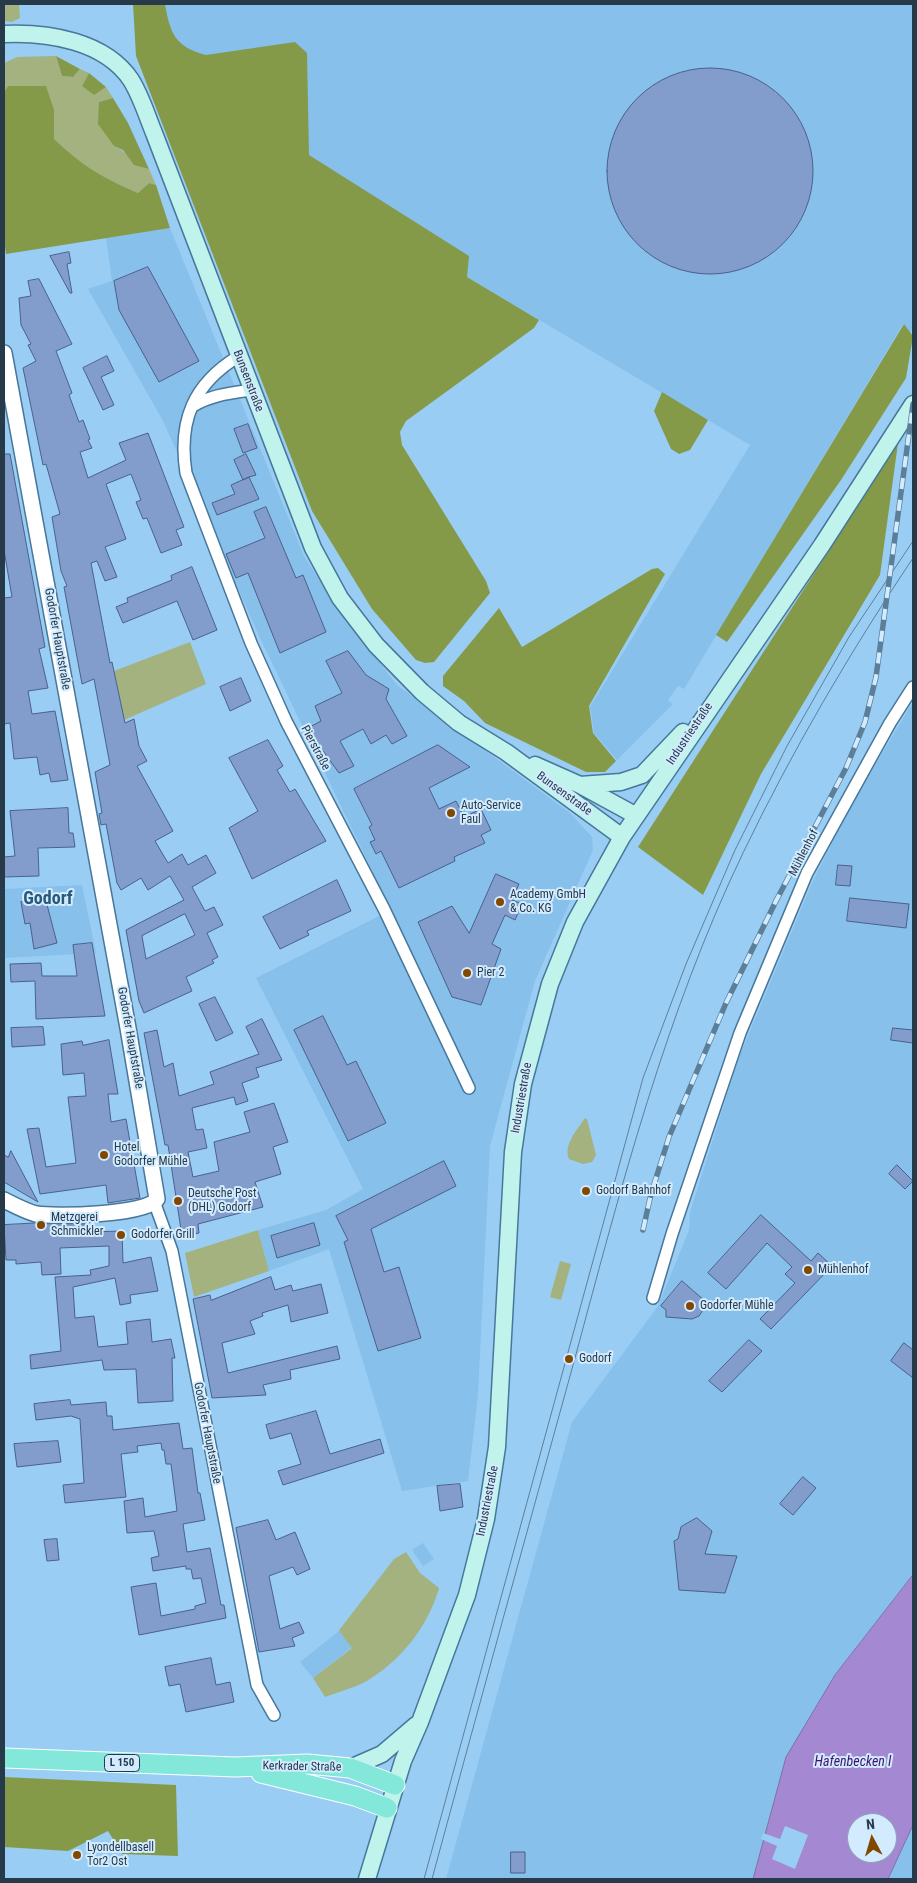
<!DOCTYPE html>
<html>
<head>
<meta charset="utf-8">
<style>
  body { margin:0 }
  #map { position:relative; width:917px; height:1883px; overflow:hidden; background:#9acdf4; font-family:"Roboto Condensed",sans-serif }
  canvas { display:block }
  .frame { position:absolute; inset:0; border:5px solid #263a4a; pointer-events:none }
  .north { position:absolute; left:847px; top:1813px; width:50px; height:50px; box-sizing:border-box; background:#d2ebff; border:1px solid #8da4b7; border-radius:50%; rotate:354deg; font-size:14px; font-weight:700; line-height:20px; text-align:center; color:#263a4a }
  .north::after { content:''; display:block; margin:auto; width:18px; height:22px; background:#824800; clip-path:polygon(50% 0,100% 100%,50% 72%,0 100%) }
</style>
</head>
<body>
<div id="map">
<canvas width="917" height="1883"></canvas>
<div class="frame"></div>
<div class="north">N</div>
</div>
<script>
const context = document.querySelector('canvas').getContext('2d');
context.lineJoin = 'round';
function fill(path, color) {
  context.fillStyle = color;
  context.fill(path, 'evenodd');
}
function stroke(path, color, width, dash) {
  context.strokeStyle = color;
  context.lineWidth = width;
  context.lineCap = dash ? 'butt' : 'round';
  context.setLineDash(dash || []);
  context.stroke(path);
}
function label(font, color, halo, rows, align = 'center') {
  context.font = font + ' "Roboto Condensed",sans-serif';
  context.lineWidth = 4;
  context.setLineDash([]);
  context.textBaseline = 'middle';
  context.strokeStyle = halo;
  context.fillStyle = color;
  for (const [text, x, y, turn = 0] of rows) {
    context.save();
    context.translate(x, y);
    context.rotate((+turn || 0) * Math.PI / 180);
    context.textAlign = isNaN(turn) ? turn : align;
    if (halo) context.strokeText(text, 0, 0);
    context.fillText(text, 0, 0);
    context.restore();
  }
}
fill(new Path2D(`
  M142,4H913V328L910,333L903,324L684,689L678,686L668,700L673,704L617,760L594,733L590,707L750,445L467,277L302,364Z
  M170,228L304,556L343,616L397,685L570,813L592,837L593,850L535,981L490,1146L478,1395L468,1481L402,1491L329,1249L269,1271L258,1230L326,1210L363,1189L256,978L391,910L260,638L163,421L88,289L112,281L106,238Z
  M913,702V1575L835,1675L756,1868L753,1879H446L572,1422L658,1306L689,1230L690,1212L739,1057L812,883L852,803Z
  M82,885L96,953L4,958V889Z
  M423,1543L434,1559L423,1566L412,1550Z
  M339,1631L352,1647L313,1678L300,1662Z
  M913,1825V1879H888Z`), '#87c0eb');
fill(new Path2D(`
  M4,4H19L20,18L12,22L4,21Z
  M56,56L62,76L73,77L80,69L89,73L82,86L94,94L106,87L113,98L99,102L114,146C131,153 127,163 149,169L156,185L149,183L138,193C100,177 84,168 54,139V110L8,86L4,92V63L17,57Z
  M190,642L206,684L124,720L114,671Z
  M585,1118L587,1119L596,1155L592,1162L583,1164L569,1159C563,1145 577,1130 585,1118Z
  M258,1230L269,1271L194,1297L185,1253Z
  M560,1261L571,1264L561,1300L550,1297Z
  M406,1552L420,1573L439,1588C428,1627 400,1662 365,1682C353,1688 338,1692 325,1697L313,1678L352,1648L339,1631L340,1629L394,1559Z`), '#a3b27f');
fill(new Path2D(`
  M133,4H165C170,33 175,47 206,55L295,42L307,53L309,155L469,256L467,277L539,320L534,328L406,421L400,432L402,445L486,581L490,593L434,662L425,663L416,660L372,609L312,511L136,56Z
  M56,56L80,69L73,77L62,76Z
  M89,73L106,87L94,95L82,86Z
  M8,86H46L54,110V139C84,167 101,177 138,193L149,183L156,185L170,228L6,254L4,238V92Z
  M113,98L128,123L149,169L134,165L123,150L114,146L98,124L99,102Z
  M904,324L913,336L906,378L841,480L727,642L716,635Z
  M662,392L708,420L690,450L679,454L671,449L654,411Z
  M898,443L880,575L761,774L703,895L638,847Z
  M658,568L665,574L589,706L593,733L616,761L605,772H586L485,723L464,701L443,686V676L499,608L522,647L652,569Z
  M4,1777L176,1785L178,1856L122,1854L108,1831L68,1851L4,1847Z`), '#859a49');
const water = new Path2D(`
  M913,1575V1825L888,1879H753L786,1757L835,1675ZM857,1823H887V1853H857Z`);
fill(water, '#a488d1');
stroke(water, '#7e71a8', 1);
fill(new Path2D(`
  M785,1826L808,1835L795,1869L772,1859L777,1846L761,1839L763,1833L780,1839Z`), '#9acdf4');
const building = new Path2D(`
  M607 171a103 103 0 1 1 206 0a103 103 0 1 1-206 0Z
  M69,252L71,263L67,264L72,293H70L50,256Z
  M148,267L199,361L159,382L119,310L114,281Z
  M39,279L72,344L56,351L72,393L69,395L79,422L83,420L90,439L88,440L92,448L80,452L88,478L126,460L119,443L148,433L184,527L176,530L182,545L161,553L147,518L143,519L136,502L141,500L131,474L106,484L126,539L105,547L117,577L105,581L97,561L91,563L110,663L112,662L125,723L134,719L139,746L147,761L137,766L173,831L155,841L168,863L182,854L188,865L206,855L216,873L192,887L205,911L214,907L223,925L207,933L218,957L212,960L214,963L186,977L192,991L144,1013L139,1001L126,930L184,900L170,876L148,890L141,878L121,890L117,883L106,824L101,825L99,814L102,813L95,772L110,765L94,679L82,684L64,587L67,586L61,571L52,517L60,514L46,464L43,465L23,368L36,361L28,345L31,344L21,325L19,298L31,296L28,281ZM185,914L195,935L146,959L142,936Z
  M107,356L114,371L101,377L114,405L103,410L83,368Z
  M248,424L257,448L243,453L234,429Z
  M4,454H10L45,647L39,649L48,688L28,691L32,714L55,711L68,780L51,782L49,773L40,775L37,757L14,759L10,723L4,724V598L12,597L4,550Z
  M246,454L256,475L249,477L259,499L217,515L212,503L235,494L231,485L249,477L243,480L234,460Z
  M266,507L296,578L303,575L326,632L280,653L248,573L236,578L226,554L265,538L254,512Z
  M192,567L217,630L193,640L177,601L123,623L116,607L128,602L127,598L172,580L171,576Z
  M348,651L366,675L389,689L386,699L407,736L392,744L386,735L371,744L363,729L340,741L354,766L339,773L323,751L320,753L316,747L310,745L312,739L306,729L321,721L315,706L342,693L326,661Z
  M241,678L251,701L230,711L220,687Z
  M268,740L283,766L277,770L290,792L295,789L326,841L252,879L229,828L258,811L229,758Z
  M438,745L470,767L429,788L439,809L456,801L464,817L481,809L491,830L481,835L485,843L454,857L455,861L399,888L381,851L376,854L370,842L375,840L369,827L372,825L354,789Z
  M68,808L69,833H73L75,847L38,848L39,876L4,877V857L15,856L10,811Z
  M838,865L852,866L850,886L836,885Z
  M496,874L519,884L512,900L522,904L515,920L505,915L492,944L501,949L481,1005L452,997L418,922L452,906L469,933Z
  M337,880L351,911L307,931L309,935L280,949L263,917Z
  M45,897L57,943L34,949L30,923L25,924L21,902Z
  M850,898L909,904L906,928L847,921Z
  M92,943L105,1016L36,1019L35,981L11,982L10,964L41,963L42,976H77L73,945Z
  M215,997L233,1033L216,1041L199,1004Z
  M323,1016L347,1065L356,1061L386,1123L348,1141L294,1030Z
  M262,1019L282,1060L256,1068L259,1077L242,1083L248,1101L236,1105L234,1097L192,1108L196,1130L203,1129L207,1148L188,1152L193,1177L219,1171L214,1142L250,1132L244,1112L274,1103L288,1142L273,1147L281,1174L255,1182L263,1207L198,1224L199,1233L182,1236L168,1145H165L144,1033L157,1030L164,1067L173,1063L179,1096L214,1084L210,1072L259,1054L246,1027Z
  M43,1027L45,1045L12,1047L11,1028Z
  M893,1028L913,1030V1043L891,1040Z
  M109,1040L118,1094H108L111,1122L126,1119L140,1198L108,1203L106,1185L40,1194L27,1129L39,1128L46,1167L76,1163L68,1097L86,1096L84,1073L63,1075L61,1044L82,1041L83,1045Z
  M11,1151L38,1202L4,1182V1155L8,1157Z
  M444,1161L456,1186L371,1229L384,1272L399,1267L421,1338L378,1351L344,1242L348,1240L336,1216Z
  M897,1165L913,1181L905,1189L889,1174Z
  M761,1215L811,1261L818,1253L832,1266L771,1329L760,1319L795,1283L785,1274L792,1267L767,1243L726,1289L708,1273Z
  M35,1223L88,1224V1232L122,1231L123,1263L151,1257L158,1291L130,1295L131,1303L120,1305L115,1278L73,1287L75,1318L94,1316L98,1347L128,1344L126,1322L150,1319L152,1342L171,1339L175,1358H172L173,1401L138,1403L136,1369L104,1370L102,1360L31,1369L30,1355L61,1351L55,1277L91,1275L90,1270L109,1266V1246L60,1248L61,1274L42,1275L41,1262L16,1264V1260H6L4,1225Z
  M314,1223L320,1245L277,1258L271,1236Z
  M271,1277L275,1290L291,1285L293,1291L321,1284L328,1313L291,1322L288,1305L262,1313L263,1316L250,1321L255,1334L222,1343L228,1373L337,1346L340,1359L290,1370L291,1379L263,1385L266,1395L212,1398L193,1299L210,1295L211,1300Z
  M682,1281L705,1301L703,1310L699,1316L692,1319L666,1317V1310L661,1306Z
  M749,1340L762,1351L722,1392L709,1381Z
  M904,1343L913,1350V1378L891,1361Z
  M70,1400L71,1405L106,1402L107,1416H112L113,1430L179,1423L183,1449L192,1448L198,1493H200L205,1520L183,1524L187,1552L210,1548L221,1605H224L226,1618L139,1635L131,1587L156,1583L161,1616L195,1609V1606L206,1603L201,1578L193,1579L191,1569H186V1566L153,1571L151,1558L159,1556L154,1531L127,1533L124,1501L143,1498L145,1517L177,1511L171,1464H166L164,1450H162L161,1443L137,1446L138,1452L121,1454L126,1497L65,1503L63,1485L84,1483L80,1419L71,1416L36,1420L34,1404Z
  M316,1411L330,1454L380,1439L384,1453L283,1485L278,1471L301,1464L291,1433L270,1439L266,1425Z
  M58,1441L61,1462L17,1467L14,1444Z
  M803,1477L816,1488L793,1515L780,1504Z
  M460,1484L463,1507L440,1511L437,1486Z
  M697,1518L712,1531L705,1554L737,1556L725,1593L679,1590L674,1541L678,1539L681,1527Z
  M268,1520L276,1540L295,1532L310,1569L297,1575L293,1567L269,1576L280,1629L299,1622L304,1633L292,1638L295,1646L259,1652L236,1528Z
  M57,1539L59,1560L47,1561L44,1540Z
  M211,1658L216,1685L230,1682L234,1702L186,1712L180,1684L169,1686L165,1667Z
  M511,1852H525V1873H511Z`);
fill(building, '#829dcc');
stroke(building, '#49618c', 1);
const minor = new Path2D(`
  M239,356C193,384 178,421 186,473L251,643L286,721L384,909L469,1088
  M193,406C211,395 231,393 251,390
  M155,1204L172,1251L257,1685L274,1715
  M653,1298L672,1234L740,1033L807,873L890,723L913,687`);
const tertiary = new Path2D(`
  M4,353L128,1028L157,1199C149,1215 54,1217 36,1214C25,1211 14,1205 4,1200`);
const secondary = new Path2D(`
  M4,34C48,32 105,41 131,80C141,96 147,116 154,133L313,548L340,598L376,645L422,692L459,723L506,752L622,837
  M535,765L580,785L635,815
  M580,785L621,782L642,775L683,732
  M350,1768L382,1754L416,1725
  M367,1879L403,1761L420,1722L467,1595L486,1519L497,1447L513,1152L523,1084L550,984L575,922L622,837L822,545L913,404`);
const primary = new Path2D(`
  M4,1758L235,1767L307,1764L350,1768L395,1785
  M261,1773L355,1796L387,1808`);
stroke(minor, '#47789b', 14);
stroke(tertiary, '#47789b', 18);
stroke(secondary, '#47789b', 19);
stroke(primary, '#fff', 21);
stroke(minor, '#fff', 11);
stroke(tertiary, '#fff', 15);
stroke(secondary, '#c1f3ed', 16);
stroke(primary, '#83e8da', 19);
stroke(new Path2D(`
  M424,1879L643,1078L686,964L735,850L787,746L849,637L913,541
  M432,1879C479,1705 527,1532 575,1358C621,1187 666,1013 743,853C792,751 850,652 913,558`), '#5c7f99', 1);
const rail = new Path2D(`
  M643,1230L651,1194L669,1137L726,1003L777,899L846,768L865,722L876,677L913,404`);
stroke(rail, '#5c7f99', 5.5);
stroke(rail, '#d2ebff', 4, [11]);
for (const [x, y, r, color] of [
  [451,813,5,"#824800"],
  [500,902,5,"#824800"],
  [467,973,5,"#824800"],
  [104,1155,5,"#824800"],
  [586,1191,5,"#824800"],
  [178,1201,5,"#824800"],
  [41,1225,5,"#824800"],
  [121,1235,5,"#824800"],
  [808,1270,5,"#824800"],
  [690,1306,5,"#824800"],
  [569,1359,5,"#824800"],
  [77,1855,5,"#824800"]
]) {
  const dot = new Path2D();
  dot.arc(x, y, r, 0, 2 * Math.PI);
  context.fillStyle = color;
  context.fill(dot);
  stroke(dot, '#d2ebff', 2);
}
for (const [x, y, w] of [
  [122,1763,35]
]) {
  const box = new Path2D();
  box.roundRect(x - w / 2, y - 8.5, w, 17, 4);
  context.fillStyle = '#d2ebff';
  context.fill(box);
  stroke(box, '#263a4a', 1);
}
label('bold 11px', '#263a4a', null, [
  ["L 150",122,1763]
]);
label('12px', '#263a4a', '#d2ebff', [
  ["Bunsenstraße",248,381,69],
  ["Godorfer Hauptstraße",57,639,80],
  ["Industriestraße",690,734,-56],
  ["Pierstraße",315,748,62],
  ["Bunsenstraße",564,794,36],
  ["Mühlenhof",804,853,-63],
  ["Godorfer Hauptstraße",130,1038,80],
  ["Industriestraße",522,1098,-80],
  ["Godorfer Hauptstraße",207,1433,79],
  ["Industriestraße",488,1501,-79],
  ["Kerkrader Straße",302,1767,1]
]);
label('12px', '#263a4a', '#d2ebff', [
  ["Auto-Service",461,806],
  ["Faul",461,820],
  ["Academy GmbH",510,895],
  ["& Co. KG",510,909],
  ["Pier 2",477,973],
  ["Hotel",114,1148],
  ["Godorfer Mühle",114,1162],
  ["Godorf Bahnhof",596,1191],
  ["Deutsche Post",188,1194],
  ["(DHL) Godorf",188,1208],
  ["Metzgerei",51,1218],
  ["Schmickler",51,1232],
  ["Godorfer Grill",131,1235],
  ["Mühlenhof",818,1270],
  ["Godorfer Mühle",700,1306],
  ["Godorf",579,1359],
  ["Lyondellbasell",87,1848],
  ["Tor2 Ost",87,1862]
], 'left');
label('italic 14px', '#3f136a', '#d2ebff', [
  ["Hafenbecken I",853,1762]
]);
label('bold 18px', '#28597a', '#d2ebff', [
  ["Godorf",48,899]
]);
</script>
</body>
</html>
